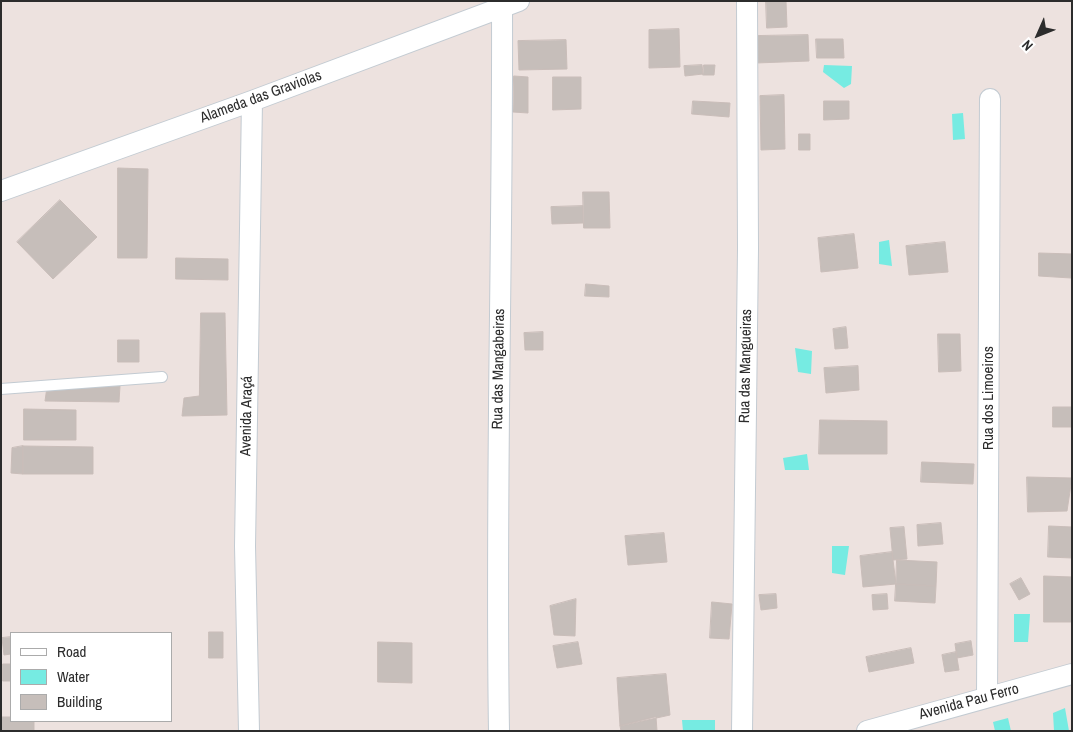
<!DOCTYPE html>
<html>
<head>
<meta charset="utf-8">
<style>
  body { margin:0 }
  #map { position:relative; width:1073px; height:732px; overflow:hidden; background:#ede2df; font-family:"Archivo Narrow",sans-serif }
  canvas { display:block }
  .frame { position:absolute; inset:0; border:2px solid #2c2c2c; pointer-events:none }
  .legend { position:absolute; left:10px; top:632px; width:162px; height:90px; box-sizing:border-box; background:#fff; border:1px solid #ababab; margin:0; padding:6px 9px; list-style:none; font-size:15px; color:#2c2c2c }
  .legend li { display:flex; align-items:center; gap:10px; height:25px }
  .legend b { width:25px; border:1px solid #ababab }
  .north { position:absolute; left:1013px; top:10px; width:50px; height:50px; -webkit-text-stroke:4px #fff; paint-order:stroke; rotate:226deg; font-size:14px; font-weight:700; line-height:20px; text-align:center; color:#2c2c2c }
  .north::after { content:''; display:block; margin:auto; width:18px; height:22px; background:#2c2c2c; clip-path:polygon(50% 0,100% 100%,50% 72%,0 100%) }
</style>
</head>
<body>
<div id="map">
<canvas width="1073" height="732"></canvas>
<div class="frame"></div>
<ul class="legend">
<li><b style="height:6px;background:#fff"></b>Road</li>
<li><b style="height:14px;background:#76ebe2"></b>Water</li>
<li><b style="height:14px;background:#c6beba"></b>Building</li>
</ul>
<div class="north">N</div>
</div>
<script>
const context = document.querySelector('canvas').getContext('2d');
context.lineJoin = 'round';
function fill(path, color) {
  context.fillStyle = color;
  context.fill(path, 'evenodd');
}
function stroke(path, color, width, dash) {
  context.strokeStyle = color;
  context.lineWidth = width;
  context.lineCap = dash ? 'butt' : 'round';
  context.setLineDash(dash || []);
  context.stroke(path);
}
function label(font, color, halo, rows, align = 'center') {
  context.font = font + ' "Archivo Narrow",sans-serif';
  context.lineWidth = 4.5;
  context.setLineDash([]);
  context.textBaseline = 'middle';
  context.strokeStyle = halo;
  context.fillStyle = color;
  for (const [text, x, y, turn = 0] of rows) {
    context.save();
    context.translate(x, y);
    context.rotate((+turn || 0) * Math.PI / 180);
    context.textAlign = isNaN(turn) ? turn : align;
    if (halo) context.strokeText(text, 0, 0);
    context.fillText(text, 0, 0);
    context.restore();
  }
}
fill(new Path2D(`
  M824,65L852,66L851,84L844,88L823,72Z
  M963,113L965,139L953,140L952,114Z
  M889,240L892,266L879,264V242Z
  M795,348L812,351L811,374L798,372Z
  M807,454L809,470H785L783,458Z
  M832,546H849L845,575L832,573Z
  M1014,614H1030L1028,642H1014Z
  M1065,708L1069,731H1054L1053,713Z
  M1008,718L1011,731H995L993,722Z
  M682,720H715V731H683Z`), '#76ebe2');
const building = new Path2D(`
  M766,1H786L787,27L767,28Z
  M679,29L680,67L649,68V30Z
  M808,35L809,61L756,63V36Z
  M816,39H843L844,58H817Z
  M566,40L567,69L519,70L518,41Z
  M702,65L703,74L685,76L684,66Z
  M704,65H715L714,75H703Z
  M514,76L528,77V113L513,112Z
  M553,77H581V109L553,110Z
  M784,95L785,149L761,150L760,96Z
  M693,101L730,103L729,117L692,114Z
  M824,101H849V119L824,120Z
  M799,134H810V150H799Z
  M118,168L148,169L147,258H118Z
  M583,192H609L610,228H584Z
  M60,200L97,237L53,279L17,242Z
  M583,206V223L552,224L551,207Z
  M854,234L858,268L821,272L818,238Z
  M945,242L948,272L909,275L906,246Z
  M1039,253L1072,254L1071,278L1039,276Z
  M176,258L228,259V280L176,279Z
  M586,284L609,286V297L585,296Z
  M201,313H225L227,415L182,416L184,398L199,396Z
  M846,327L848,348L835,349L833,329Z
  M543,332V350H525L524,333Z
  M938,334H960L961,371L939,372Z
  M118,340H139V362H118Z
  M858,366L859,390L826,393L824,368Z
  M120,386L119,402L45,401L47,387Z
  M1053,407H1072V427H1053Z
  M24,409L76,410V440H24Z
  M820,420L887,421V454H819Z
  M23,446V474L11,473L12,448Z
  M23,446L93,447V474H23Z
  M922,462L974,464L973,484L921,482Z
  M1027,477L1072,478L1067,511L1028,512Z
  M941,523L943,544L918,546L917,525Z
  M1049,526L1072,527V558L1048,557Z
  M904,527L907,559L893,560L890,528Z
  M664,533L667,562L628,565L625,536Z
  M892,552L896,584L863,587L860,556Z
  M897,560L937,562L936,586L896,584Z
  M1044,576L1072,577V622H1044Z
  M1021,578L1030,594L1019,600L1010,584Z
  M896,584L936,586L935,603L895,601Z
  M776,594L777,608L761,610L759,595Z
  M887,594L888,609L873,610L872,595Z
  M576,599L575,636L554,635L550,606Z
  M712,602L732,604L729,639L710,638Z
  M209,632H223V658H209Z
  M11,637V654L4,655L2,638Z
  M971,641L973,655L957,658L955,644Z
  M378,642L412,643V683L378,682Z
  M578,642L582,664L557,668L553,646Z
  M911,648L914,663L869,672L866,657Z
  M956,652L959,670L945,672L942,655Z
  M3,664H11V681H3Z
  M666,674L670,715L620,726L617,678Z
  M1,717H11V721H34V731H1Z
  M656,717L657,731H621L620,726Z`);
fill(building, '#c6beba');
stroke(building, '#c9bdb9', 1);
const service = new Path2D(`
  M1,389L162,377`);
const minor = new Path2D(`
  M1,191L252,101L519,1
  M987,697L990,99
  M249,731L245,546L252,101
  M499,731C495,489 503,248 502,7
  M742,731L748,249L747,1
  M867,731L1072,674`);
stroke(service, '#c3cbd2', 12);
stroke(minor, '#c3cbd2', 22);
stroke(service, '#fff', 10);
stroke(minor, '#fff', 20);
label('15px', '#2c2c2c', '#fff', [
  ["Alameda das Graviolas",261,97,-20],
  ["Rua das Mangueiras",746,366,-89],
  ["Rua das Mangabeiras",499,369,-89],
  ["Rua dos Limoeiros",989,398,-90],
  ["Avenida Araçá",247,416,-89],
  ["Avenida Pau Ferro",969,702,-15]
]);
</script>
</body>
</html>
